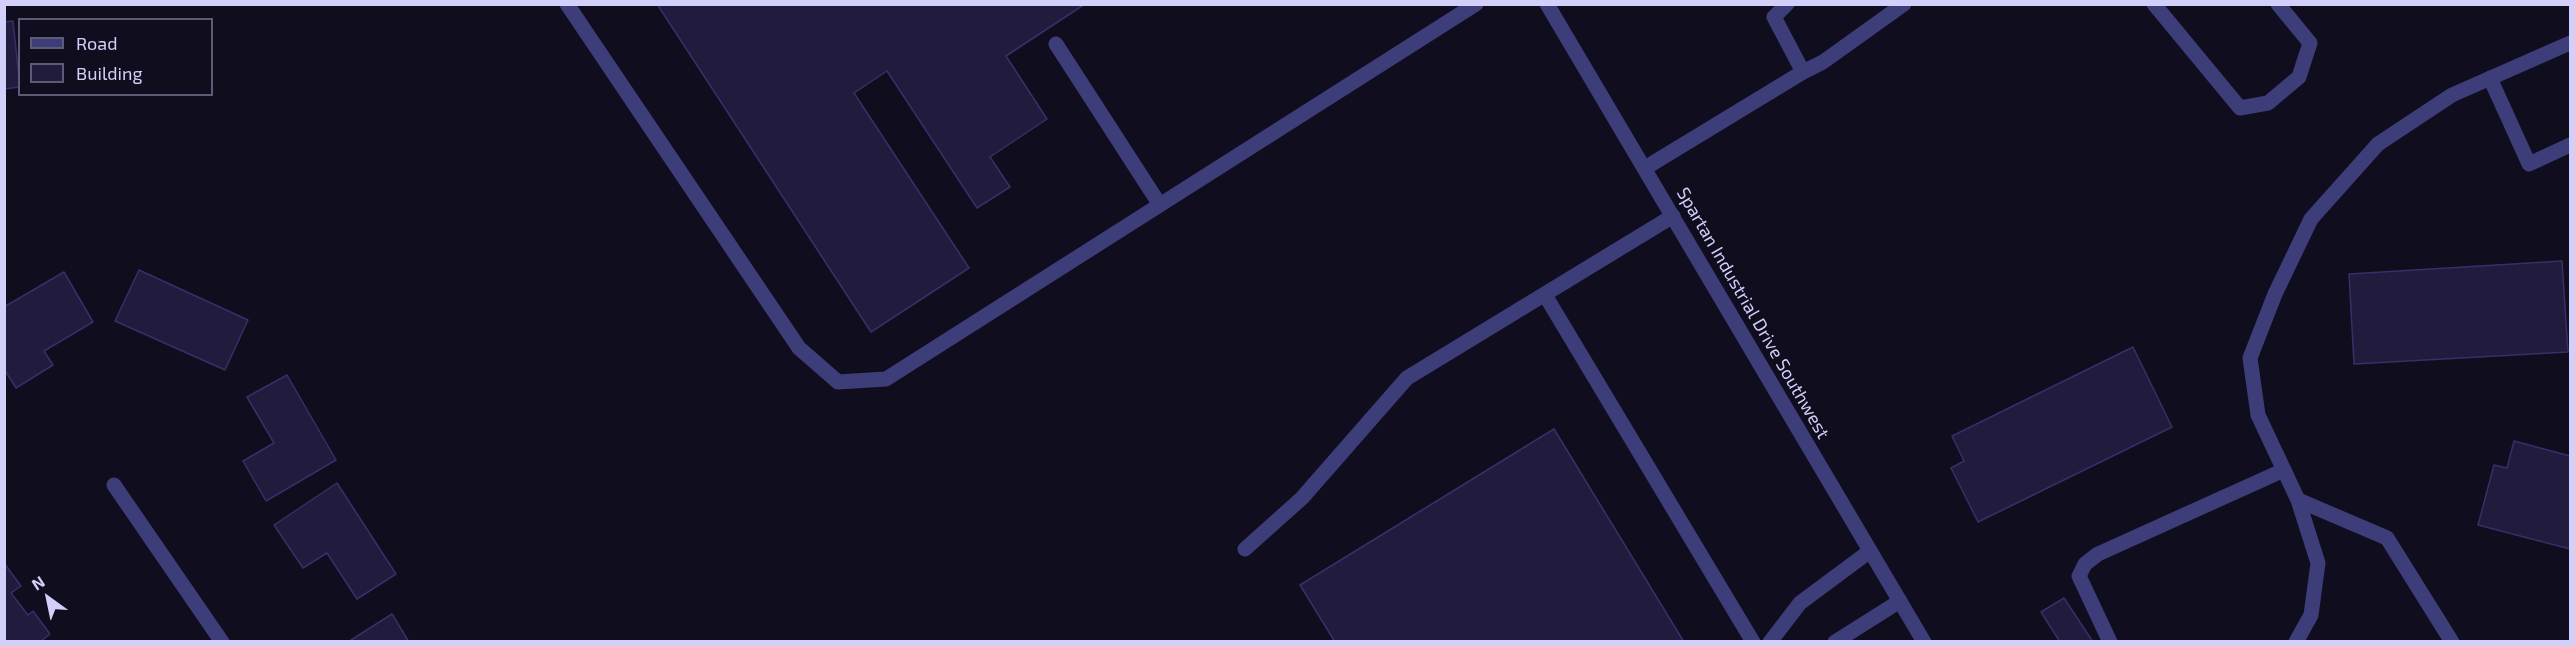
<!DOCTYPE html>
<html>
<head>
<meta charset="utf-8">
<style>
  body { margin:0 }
  #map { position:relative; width:2575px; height:646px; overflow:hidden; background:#100e1e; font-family:"Exo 2",sans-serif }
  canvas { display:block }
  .frame { position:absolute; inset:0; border:6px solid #d2cffb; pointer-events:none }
  .legend { position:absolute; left:18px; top:18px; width:195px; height:78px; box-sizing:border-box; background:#100e1e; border:2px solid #5e5b76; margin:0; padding:8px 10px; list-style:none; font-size:18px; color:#d2cffb }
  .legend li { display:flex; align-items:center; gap:12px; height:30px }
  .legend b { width:30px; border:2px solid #5e5b76 }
  .north { position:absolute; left:18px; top:568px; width:60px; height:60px; -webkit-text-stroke:4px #100e1e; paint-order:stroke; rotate:327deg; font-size:16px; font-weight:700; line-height:24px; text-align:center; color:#d2cffb }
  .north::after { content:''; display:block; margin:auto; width:21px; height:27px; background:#d2cffb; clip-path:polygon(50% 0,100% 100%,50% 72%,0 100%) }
</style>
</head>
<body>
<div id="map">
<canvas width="2575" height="646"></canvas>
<div class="frame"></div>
<ul class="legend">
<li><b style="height:8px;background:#3d3d7a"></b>Road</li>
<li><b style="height:16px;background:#211c3e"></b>Building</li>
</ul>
<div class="north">N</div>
</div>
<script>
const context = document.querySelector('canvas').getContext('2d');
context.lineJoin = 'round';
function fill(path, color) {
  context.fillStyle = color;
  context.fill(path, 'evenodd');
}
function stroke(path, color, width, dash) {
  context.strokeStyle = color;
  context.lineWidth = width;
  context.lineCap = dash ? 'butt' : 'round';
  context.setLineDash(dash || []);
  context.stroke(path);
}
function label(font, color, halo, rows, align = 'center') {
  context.font = font + ' "Exo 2",sans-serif';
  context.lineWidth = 4.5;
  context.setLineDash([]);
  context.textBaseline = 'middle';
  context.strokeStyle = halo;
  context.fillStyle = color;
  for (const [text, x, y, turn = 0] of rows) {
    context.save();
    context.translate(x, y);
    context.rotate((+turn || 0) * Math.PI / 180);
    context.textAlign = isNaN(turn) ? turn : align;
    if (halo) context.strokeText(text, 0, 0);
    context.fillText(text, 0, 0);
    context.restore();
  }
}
const building = new Path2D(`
  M657,4H1085L1006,56L1047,119L990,157L1010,187L977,208L887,71L854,93L969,268L871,332Z
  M13,21L20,87L4,89V22Z
  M2562,261L2568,352L2354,364L2349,274Z
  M139,270L248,320L225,370L115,321Z
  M64,272L93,322L44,351L53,365L16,388L4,369V307Z
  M2133,347L2172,427L1978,522L1951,468L1964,461L1952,436Z
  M287,375L336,460L266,501L243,461L274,443L247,397Z
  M1554,429L1684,642H1335L1300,585Z
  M2514,441L2570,456V549L2478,525L2494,465L2507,468Z
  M337,483L396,574L357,599L327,553L303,568L274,525Z
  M4,563L21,586L11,593L28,615L33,611L50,634L40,642H4Z
  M2064,598L2093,642H2060L2041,612Z
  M392,614L409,642H352L351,640Z`);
fill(building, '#211c3e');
stroke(building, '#382f68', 1.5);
stroke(new Path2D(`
  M567,4L799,348L838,382L886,379L1476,4
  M1787,4L1774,17L1803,72
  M2154,4L2240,108L2268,103L2299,77L2310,43L2278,4
  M1056,44L1160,205
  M2490,78L2529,164L2570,145
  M1645,168L1803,72L1823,62L1904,4
  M1545,295L1753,642
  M2298,500L2387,538L2452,642
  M1245,549L1302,498L1407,378L1673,216
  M1770,642L1800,603L1870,551
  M1835,642L1900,601
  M2110,642L2079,576L2085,564L2098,554L2284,470`), '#3d3d7a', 15);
stroke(new Path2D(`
  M1547,4L1924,642
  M114,485L222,642
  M2296,642L2311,615L2318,563L2298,500L2258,415L2250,358L2275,294L2311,219L2378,144L2452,95L2570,43`), '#3d3d7a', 15);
label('18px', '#d2cffb', '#100e1e', [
  ["Spartan Industrial Drive Southwest",1753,313,60]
]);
</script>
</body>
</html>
